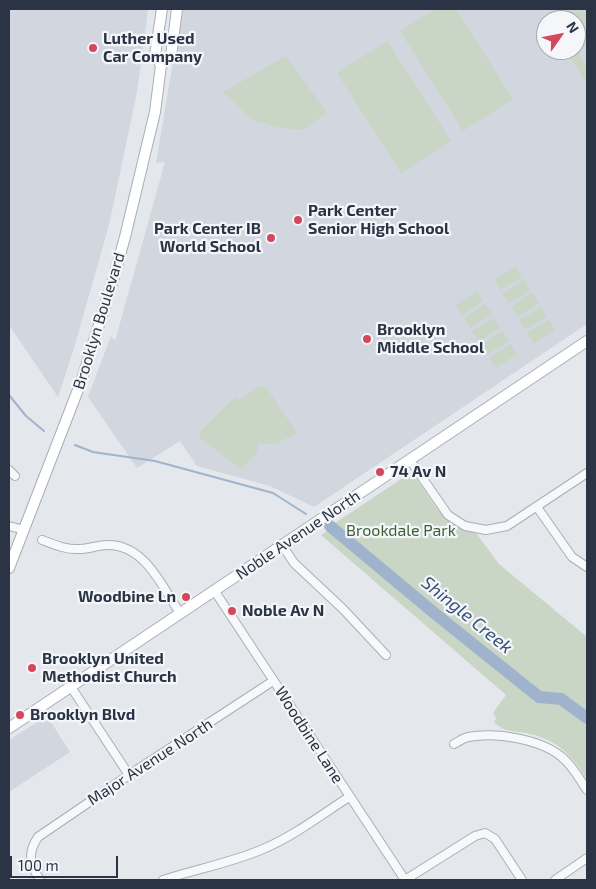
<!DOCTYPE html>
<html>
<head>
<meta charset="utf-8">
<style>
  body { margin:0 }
  #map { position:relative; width:596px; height:889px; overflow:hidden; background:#e4e7ec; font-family:"Exo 2",sans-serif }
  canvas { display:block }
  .frame { position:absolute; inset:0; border:10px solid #2b3445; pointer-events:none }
  .north { position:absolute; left:536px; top:10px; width:50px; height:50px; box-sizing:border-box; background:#f4f6f9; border:1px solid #a4a8b1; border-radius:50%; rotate:57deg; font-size:14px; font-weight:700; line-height:20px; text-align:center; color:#2b3445 }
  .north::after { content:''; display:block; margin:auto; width:18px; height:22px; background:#d1495b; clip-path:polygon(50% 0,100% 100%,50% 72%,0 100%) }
  .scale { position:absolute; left:10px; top:856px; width:108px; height:22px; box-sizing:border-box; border:2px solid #2b3445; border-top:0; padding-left:6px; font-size:15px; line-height:18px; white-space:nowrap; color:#2b3445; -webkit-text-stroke:4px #f4f6f9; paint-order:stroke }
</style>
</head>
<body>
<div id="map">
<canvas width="596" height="889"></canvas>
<div class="frame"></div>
<div class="north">N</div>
<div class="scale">100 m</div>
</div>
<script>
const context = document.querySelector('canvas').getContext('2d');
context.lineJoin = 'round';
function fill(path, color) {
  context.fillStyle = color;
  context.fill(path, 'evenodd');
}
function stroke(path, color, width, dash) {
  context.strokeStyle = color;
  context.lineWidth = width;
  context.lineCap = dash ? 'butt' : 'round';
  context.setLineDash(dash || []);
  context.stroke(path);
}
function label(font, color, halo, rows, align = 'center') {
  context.font = font + ' "Exo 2",sans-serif';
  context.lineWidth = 4.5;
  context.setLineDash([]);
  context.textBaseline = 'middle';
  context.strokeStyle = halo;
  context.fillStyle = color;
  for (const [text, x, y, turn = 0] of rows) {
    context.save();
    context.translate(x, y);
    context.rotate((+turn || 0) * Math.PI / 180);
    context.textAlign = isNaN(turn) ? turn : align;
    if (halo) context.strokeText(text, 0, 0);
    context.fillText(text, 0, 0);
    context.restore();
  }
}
fill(new Path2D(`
  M9,9H148L137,92L109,225L74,348L58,397L9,325Z
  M182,9H587V324L314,507L270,486L197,466L180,441L137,468L88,397L111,336L115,341L165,162L156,163ZM546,20H576V50H546Z
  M47,716L70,752L9,792V740Z`), '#d2d6de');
fill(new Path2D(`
  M435,9H456L513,99L463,131L400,31Z
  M559,9H587V53L576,35V20H566Z
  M387,41L451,141L401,173L337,73Z
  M565,50H576L587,65V84Z
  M286,56L327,113L302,130L276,127L251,119L223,92Z
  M515,267L522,277L500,290L494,280Z
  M524,280L530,290L509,304L502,294Z
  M477,291L483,301L462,315L456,305Z
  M532,293L539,303L517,317L511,307Z
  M485,304L492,314L470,328L464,318Z
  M541,307L547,317L525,330L519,320Z
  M494,318L500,328L479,341L472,331Z
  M549,320L555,330L534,343L527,333Z
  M502,331L509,341L487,355L481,345Z
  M511,344L517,354L496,368L489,358Z
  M260,386L266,387L297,433L276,444L259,443L257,454L241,469L200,438L199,433L235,397L239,400Z
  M412,472L437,509L457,527L476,533L499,564L587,637V779C572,756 558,740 530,734C516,730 505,734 494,722L496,718L493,713L506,695L321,535L330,529L329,527Z`), '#c9d6c5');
stroke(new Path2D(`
  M9,395L26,416L44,431
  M75,445L93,452L155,461L273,493L306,514`), '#9fb4cc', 2);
stroke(new Path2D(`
  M330,526L433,612L539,697L561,699L587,718`), '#9fb4cc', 12);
const street = new Path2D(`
  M410,460L448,515L465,526L486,530L507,526L587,473
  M9,470L15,476
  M537,507L572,557L587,567
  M9,526L24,530
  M42,540C55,545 67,550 80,549C89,549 98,545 107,545C145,544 162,587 180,613
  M282,545L294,563L343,609L386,655
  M214,590L405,880
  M71,687L129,775
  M454,744C458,742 463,738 468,737C496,732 543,739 564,759C574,768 580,780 587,790
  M40,880C30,865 27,853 38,837L129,775L273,681
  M163,880C196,869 231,863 263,849C294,836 321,815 349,797
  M405,880L475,836L485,833L495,839L522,880
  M555,880L587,858`);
const secondary = new Path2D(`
  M161,65L155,55L162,9
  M9,568L81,382L114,277L125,237L155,112L161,65L171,56L177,9
  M9,728L587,341`);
stroke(street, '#a9aeb7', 10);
stroke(secondary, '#a9aeb7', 12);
stroke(street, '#f7f8fa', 8);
stroke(secondary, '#fff', 10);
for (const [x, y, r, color] of [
  [93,48,5,"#d1495b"],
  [298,220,5,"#d1495b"],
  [271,238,5,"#d1495b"],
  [367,339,5,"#d1495b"],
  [380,472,5,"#d1495b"],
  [186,597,5,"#d1495b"],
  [232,611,5,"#d1495b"],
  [32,668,5,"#d1495b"],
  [20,715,5,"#d1495b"]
]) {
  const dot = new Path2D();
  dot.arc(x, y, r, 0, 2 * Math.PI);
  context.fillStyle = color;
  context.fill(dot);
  stroke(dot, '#f4f6f9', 2);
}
label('bold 16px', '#2b3445', '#f4f6f9', [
  ["Luther Used",103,39],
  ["Car Company",103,57],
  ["Park Center",308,211],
  ["Senior High School",308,229],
  ["Park Center IB",261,229,"right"],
  ["World School",261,247,"right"],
  ["Brooklyn",377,330],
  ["Middle School",377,348],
  ["74 Av N",390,472],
  ["Woodbine Ln",176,597,"right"],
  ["Noble Av N",242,611],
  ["Brooklyn United",42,659],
  ["Methodist Church",42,677],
  ["Brooklyn Blvd",30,715]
], 'left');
label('16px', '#2b3445', '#f4f6f9', [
  ["Brooklyn Boulevard",99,321,-73],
  ["Noble Avenue North",298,535,-34],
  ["Woodbine Lane",309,735,57],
  ["Major Avenue North",150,762,-33]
]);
label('16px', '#3f6138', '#f4f6f9', [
  ["Brookdale Park",401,531]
]);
label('italic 18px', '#34527a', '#f4f6f9', [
  ["Shingle Creek",467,615,39]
]);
</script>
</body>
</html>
